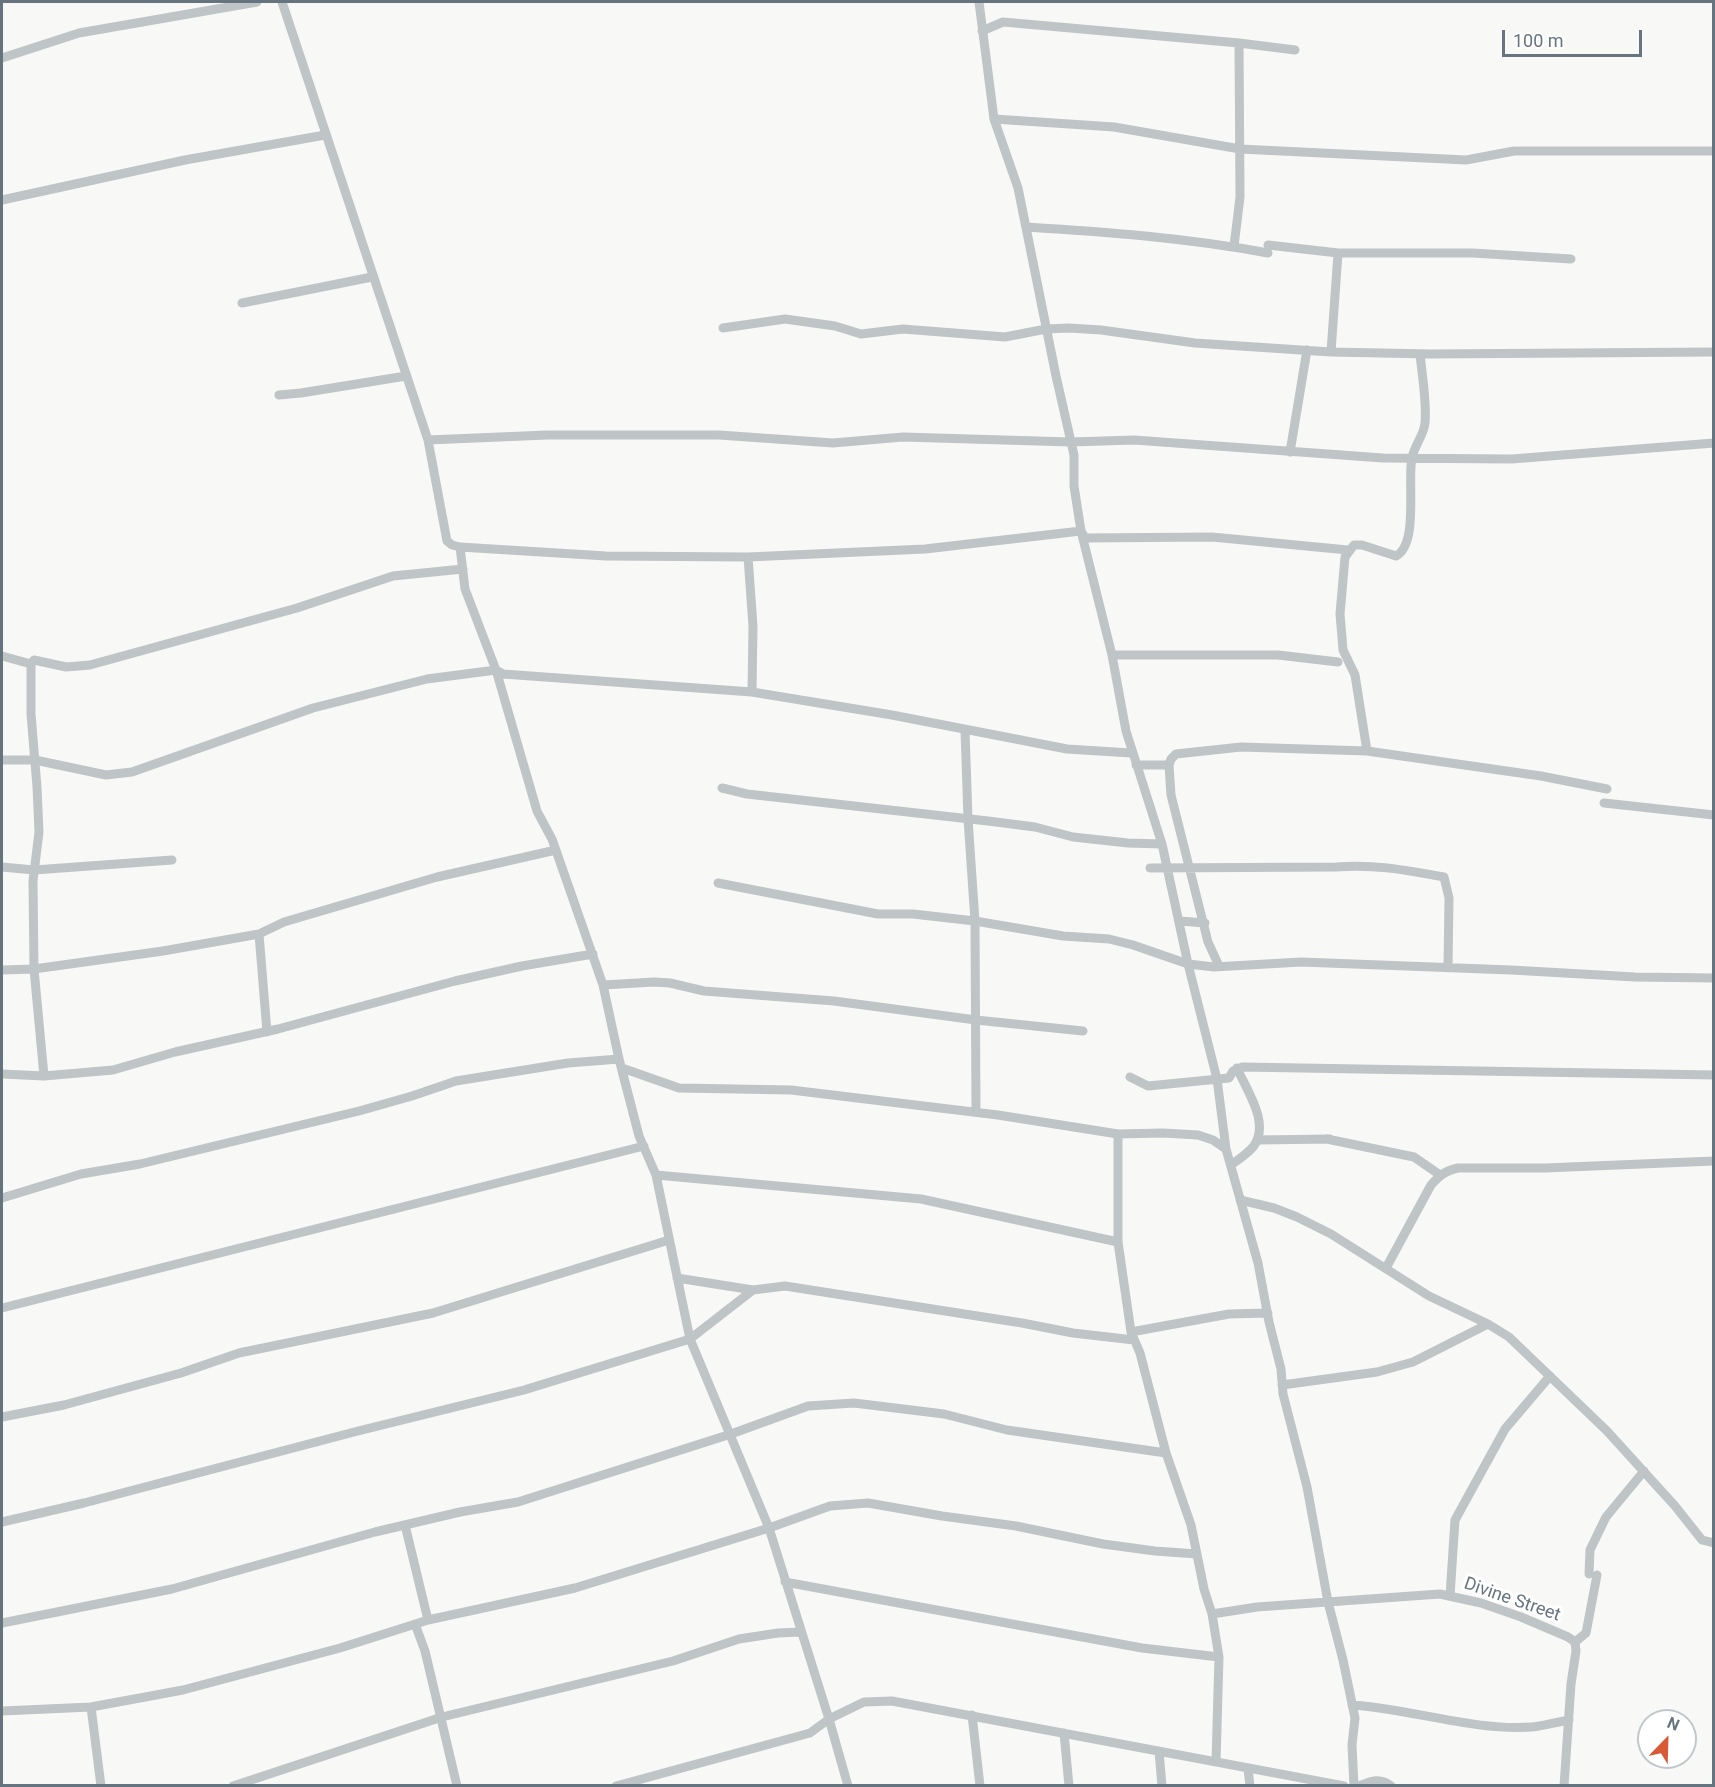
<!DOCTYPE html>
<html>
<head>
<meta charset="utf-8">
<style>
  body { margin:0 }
  #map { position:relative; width:1715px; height:1787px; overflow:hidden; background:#f8f8f6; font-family:Roboto,sans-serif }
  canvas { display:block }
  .frame { position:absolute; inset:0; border:3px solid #65747f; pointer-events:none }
  .north { position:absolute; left:1637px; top:1709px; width:60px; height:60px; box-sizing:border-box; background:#fff; border:2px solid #c1c7cc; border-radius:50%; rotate:23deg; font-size:16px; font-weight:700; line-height:24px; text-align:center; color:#65747f }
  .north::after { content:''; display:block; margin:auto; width:21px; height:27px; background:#d95835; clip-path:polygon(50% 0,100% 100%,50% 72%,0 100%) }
  .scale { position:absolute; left:1502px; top:30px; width:140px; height:27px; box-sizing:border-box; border:3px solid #65747f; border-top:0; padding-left:8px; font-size:18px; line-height:21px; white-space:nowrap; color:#65747f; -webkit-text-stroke:4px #fff; paint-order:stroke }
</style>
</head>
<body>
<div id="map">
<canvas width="1715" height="1787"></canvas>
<div class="frame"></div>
<div class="north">N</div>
<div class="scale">100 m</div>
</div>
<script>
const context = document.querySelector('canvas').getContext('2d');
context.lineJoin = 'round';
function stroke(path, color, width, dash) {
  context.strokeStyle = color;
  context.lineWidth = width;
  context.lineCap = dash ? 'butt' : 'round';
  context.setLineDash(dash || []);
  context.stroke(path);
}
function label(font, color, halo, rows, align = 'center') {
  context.font = font + ' Roboto,sans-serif';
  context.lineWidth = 6;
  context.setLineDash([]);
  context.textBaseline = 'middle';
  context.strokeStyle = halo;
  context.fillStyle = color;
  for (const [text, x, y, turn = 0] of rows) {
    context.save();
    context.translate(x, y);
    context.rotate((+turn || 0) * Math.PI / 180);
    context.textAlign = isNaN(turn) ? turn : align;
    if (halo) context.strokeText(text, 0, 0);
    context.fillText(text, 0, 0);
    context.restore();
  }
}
stroke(new Path2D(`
  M282,2L428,440
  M979,2L994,119L1018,188L1056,376L1074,455V486L1081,531L1112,655L1126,731L1162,844L1188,964L1217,1079L1226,1149L1258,1263L1269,1322L1281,1369L1283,1394L1307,1487L1328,1602L1343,1660L1355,1718L1352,1745L1354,1786
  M982,31L1003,22L1239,43L1295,50
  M2,58L79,33L257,2
  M994,119L1114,127L1240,149L1466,160L1514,151H1714
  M2,200L185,160L325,135
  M1026,227C1107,232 1188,238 1268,253
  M1268,245L1338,253H1473L1571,259
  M1234,246L1240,197L1239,43
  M242,303L372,277
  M723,328L785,319L835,326L861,334L903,329L1005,337L1046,329L1069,328L1101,330L1195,343L1331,352L1431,354L1714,352
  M1331,352L1338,253
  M279,395L301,393L406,376
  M1290,452L1307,350
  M460,547L465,589L496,670L537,811L552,839L603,985L619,1059L639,1136L656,1175L690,1339L769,1528L829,1719L848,1786
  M1348,550L1212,537L1085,538L1081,531L925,549L748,557L606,556L460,547L452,545L447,541L428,440L547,435H719L833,443L903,437L1071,442L1134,440L1383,458L1512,459L1714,443
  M748,557L753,626L752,692
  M1112,655H1278L1338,662
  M2,656L31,664
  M965,730L968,819L975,921L976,1112
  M1367,751L1541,776L1607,789
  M2,760H35L106,775L132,772L313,708L427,679L496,670L503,674L752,692L892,715L1067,749L1131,753
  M1136,765H1169
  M722,788L747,794L988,821L1035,827L1073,837L1128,843L1162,844
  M1604,803L1714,815
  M2,867L34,870L172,860
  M1150,868L1336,867C1376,864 1405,870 1444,877L1449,898L1448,968
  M718,883L878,914H913L975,921L1063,936L1109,939L1133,945L1188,964L1214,967L1301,962L1511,970L1635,977L1714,978
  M1180,921L1205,923
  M259,934L284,922L437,877L556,850
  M1219,966L1208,942L1171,795L1169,765L1171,759L1176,754L1241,747L1367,751L1355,675L1343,650L1340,614L1345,557L1354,545H1362L1396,556C1419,544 1407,481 1412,458C1414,446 1424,435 1425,423C1427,402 1422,375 1420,354
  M2,970L34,969L44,1076
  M603,985L654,982L670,983L704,991L834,1001L976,1020L1083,1031
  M267,1032L259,934L163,951L34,969L33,881L39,832L37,787L31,714V664L34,660L66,667L90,665L297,608L393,576L463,569
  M622,1068L679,1088L791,1090L998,1115L1118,1134L1163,1133L1198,1135L1213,1140L1226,1149
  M2,1074L44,1076L113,1070L175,1052L278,1029L455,981L522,966L593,954
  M1130,1077L1148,1086L1229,1078L1233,1071L1242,1067L1714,1075
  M1118,1134V1242L1131,1332L1140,1353L1166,1453L1191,1525L1204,1589L1212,1614L1219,1657
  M1327,1139L1414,1157L1440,1175
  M1257,1140L1330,1139
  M1231,1165C1238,1160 1247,1154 1253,1147C1271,1124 1247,1091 1237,1068
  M656,1175L921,1199L1118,1242
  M2,1198L81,1174L140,1164L359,1111L412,1096L456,1081L568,1063L619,1059
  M1240,1200L1274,1208L1297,1217L1331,1234L1429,1296L1488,1324L1509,1337L1607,1431L1675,1506L1702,1540L1714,1543
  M1386,1268L1431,1185C1440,1175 1445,1171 1458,1168H1545L1714,1161
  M677,1278L753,1290L785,1286L1022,1323L1073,1333L1134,1340
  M2,1308L644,1146
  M1131,1332L1229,1314L1268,1313
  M1282,1385L1377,1372L1413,1362L1488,1324
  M2,1417L64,1405L181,1373L239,1353L433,1313L669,1240
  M2,1522L84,1503L358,1431L524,1390L690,1339L753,1290
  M405,1525L428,1620
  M1589,1574L1590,1550L1606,1517L1644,1471
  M785,1582L1142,1648L1219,1657L1216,1762
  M1450,1596L1455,1520L1505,1429L1550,1376
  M1212,1614L1257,1607L1440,1594L1481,1603L1521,1617L1568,1637L1575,1642L1576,1651L1571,1684L1564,1786
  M2,1623L172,1589L375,1532L460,1512L518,1502L731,1434L808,1406L854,1403L944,1414L1007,1430L1166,1453
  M415,1624L425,1651L457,1786
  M1575,1642L1586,1633L1597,1575
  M1352,1705C1412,1709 1472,1731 1532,1727C1544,1726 1557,1722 1569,1720
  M91,1707L101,1786
  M2,1711L91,1707L183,1690L340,1648L428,1620L575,1588L769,1528L830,1506L868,1503L942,1516L1016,1526L1103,1544L1155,1551L1197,1554
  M972,1715L980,1786
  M1064,1733L1069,1786
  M1159,1751L1162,1786
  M1248,1769L1250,1786
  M233,1786L442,1717L673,1661L739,1639L778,1633L801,1632
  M616,1786L810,1733L829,1719L864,1702L892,1701L1344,1786
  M1359,1786C1371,1781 1380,1777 1391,1786`), '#bfc4c7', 9);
label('18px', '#65747f', '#fff', [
  ["Divine Street",1512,1600,19]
]);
</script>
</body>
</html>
